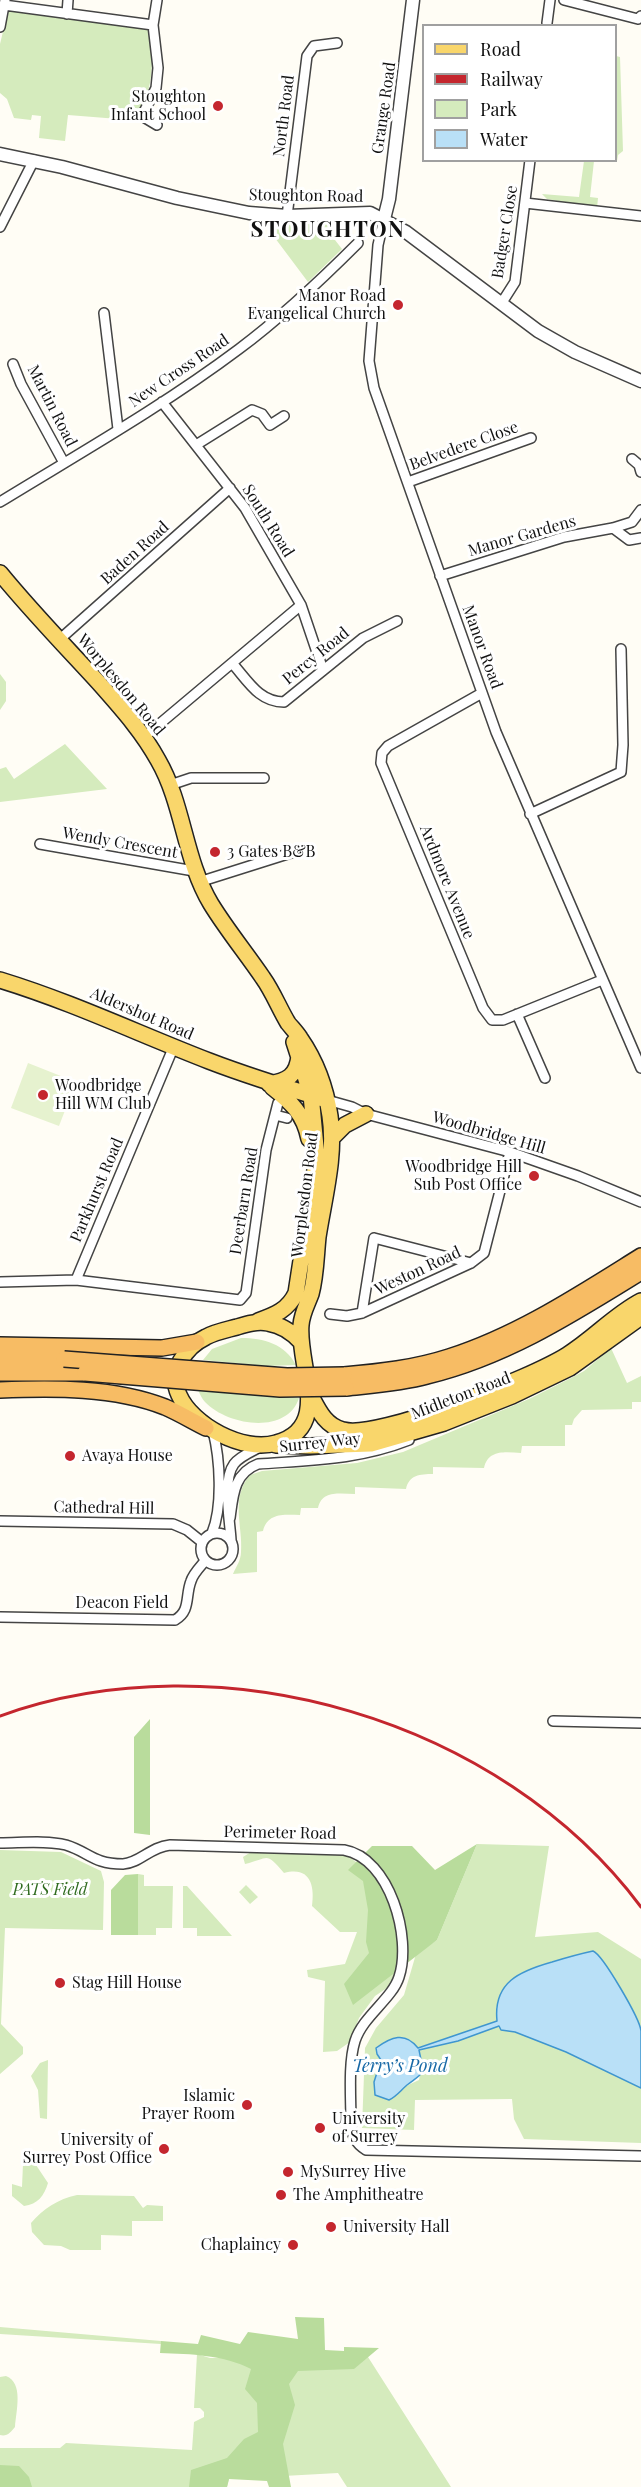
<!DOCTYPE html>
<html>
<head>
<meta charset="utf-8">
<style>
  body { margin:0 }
  #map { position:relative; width:641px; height:2487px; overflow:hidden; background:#fffdf5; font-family:"Playfair Display",serif }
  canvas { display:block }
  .legend { position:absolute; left:422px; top:24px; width:195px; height:138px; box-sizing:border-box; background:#fff; border:2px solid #a0a0a0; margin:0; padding:8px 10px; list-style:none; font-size:18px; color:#111 }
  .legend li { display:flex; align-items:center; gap:12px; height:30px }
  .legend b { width:30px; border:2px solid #a0a0a0 }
</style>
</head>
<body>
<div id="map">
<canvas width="641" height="2487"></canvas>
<ul class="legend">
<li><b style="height:8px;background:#f9d66b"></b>Road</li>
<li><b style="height:8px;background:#c4262e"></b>Railway</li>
<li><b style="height:16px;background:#d5ebbd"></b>Park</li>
<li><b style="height:16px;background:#b9e0f7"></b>Water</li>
</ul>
</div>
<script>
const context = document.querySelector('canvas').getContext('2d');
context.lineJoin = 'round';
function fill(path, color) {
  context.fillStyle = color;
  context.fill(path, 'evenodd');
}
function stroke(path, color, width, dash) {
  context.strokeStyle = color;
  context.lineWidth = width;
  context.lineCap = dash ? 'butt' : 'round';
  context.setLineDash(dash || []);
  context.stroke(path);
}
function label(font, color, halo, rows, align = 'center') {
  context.font = font + ' "Playfair Display",serif';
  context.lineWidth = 6;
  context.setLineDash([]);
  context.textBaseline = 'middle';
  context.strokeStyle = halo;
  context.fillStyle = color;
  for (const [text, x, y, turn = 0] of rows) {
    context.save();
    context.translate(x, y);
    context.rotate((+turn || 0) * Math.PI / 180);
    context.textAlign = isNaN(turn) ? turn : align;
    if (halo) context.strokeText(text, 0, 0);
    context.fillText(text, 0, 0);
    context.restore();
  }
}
fill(new Path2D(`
  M8,11L150,28C153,60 156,95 131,120L68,115L65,141L39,138L41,116L32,115L31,120L14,118L7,99L0,93V44Z
  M616,56L620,57L623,151L618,155L617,161H600L616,160Z
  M584,161H594L590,197L598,198L597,208L547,199L542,194L579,197Z
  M355,219L335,240L342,249L308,282L263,222Z
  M0,674L6,682V701L0,710Z
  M65,744L107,789L0,802V769L6,767L14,779Z
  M241,1338C264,1338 285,1344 296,1365L266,1366L203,1360L212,1349Z
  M611,1348L627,1383L641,1376V1402H632V1409L582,1410L574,1419L572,1425H565V1446H522L521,1453C506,1452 488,1449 484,1468L433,1467V1474C420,1474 409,1475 406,1489L355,1487V1494C340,1494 322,1490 318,1508H301L300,1515C285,1515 268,1512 263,1531L257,1532V1572L233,1574C236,1567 241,1560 241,1552C243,1526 230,1498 250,1475L262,1471L357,1463L403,1452L529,1399L571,1378L584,1371Z
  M198,1390L299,1398C287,1435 228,1426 205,1402C202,1399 200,1394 198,1390Z
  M477,1844L549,1846L535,1937L598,1932L641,1959V2029C634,2015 605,1956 593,1951L502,1992L496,2009L498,2021L417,2048C406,2030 390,2038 376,2048L381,2060L374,2082L406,2086L419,2080L422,2064L418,2050L458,2041L499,2026L501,2030L515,2032L566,2052L641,2088V2143L524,2139L514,2119L512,2099L415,2100L414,2130L362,2128L365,2048L376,2028L404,1995L416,1954L437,1940Z
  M0,1850L61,1852L101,1871L104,1882L103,1930L5,1928L1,2024L23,2047V2054L0,2074Z
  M251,1852L347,1855L371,1874L397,1957L396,1976L390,1986L375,1996L359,2018L350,2042L337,2051L323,2052L325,1981L308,1977L307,1970L345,1964L357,1932H340L312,1906C315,1885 310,1866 284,1873C265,1851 270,1858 245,1864L243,1857Z
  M138,1874L144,1875V1886H173L172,1928H156V1935H138Z
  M246,1885L258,1897L250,1904L239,1892Z
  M183,1886H187L232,1936H197V1928H183Z
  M48,2060L47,2119L40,2118L38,2090L31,2076L40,2063Z
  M25,2156H30L48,2183C44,2196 38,2204 24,2206L12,2196V2184L22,2187L23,2164Z
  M77,2195L134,2196L143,2208L147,2205L163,2206V2221H132V2236L101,2235V2250H70L61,2246L44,2245L32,2232L31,2223C43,2209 58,2199 77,2195Z
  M0,2327L161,2341V2344L0,2334Z
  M197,2354L210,2358L368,2357L451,2487H347L338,2473L229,2479L227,2487H0V2448H60L66,2443L192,2450L194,2422L204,2417V2412L200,2408H194Z
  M6,2376C24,2383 16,2411 15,2427C11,2432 7,2437 0,2435V2377Z`), '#d5ebbd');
fill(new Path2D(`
  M150,1719V1835L134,1833V1737Z
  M477,1844L437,1940L353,2005L344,1984L369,1953L366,1942L368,1910L363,1881L348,1870L372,1846H412L435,1870Z
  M138,1874V1935H111V1890L125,1875Z
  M295,2317L324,2318L325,2350L344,2351V2347L379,2348L354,2369L298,2371L289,2384L295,2405L283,2444L291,2487H269L267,2481L229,2479L227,2487H189L191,2470L227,2458L244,2439L258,2432L257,2403L245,2389L251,2369C224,2355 191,2354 160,2353L161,2341L198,2344L201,2335L240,2344L248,2332L298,2339Z
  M0,2465L19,2466L29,2477L32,2487H0Z`), '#b9dc9c');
fill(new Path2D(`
  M28,1063L76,1082L59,1126L11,1108Z`), '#e6f2cf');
const water = new Path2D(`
  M593,1951C603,1955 640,2019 641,2031C641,2050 641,2070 641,2088L566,2052L515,2032L501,2030L499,2026L458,2041L419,2050C424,2076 427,2070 407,2085C400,2091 397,2096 389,2100L375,2095L374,2082L381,2060L377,2054L376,2048C391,2037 405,2031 418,2048L497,2021C493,1982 520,1971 552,1962C565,1958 579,1954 593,1951Z`);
fill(water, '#b9e0f7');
stroke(water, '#3f96cf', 1.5);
const minor = new Path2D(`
  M564,0L638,19L641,16
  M4,5L153,25
  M67,14L68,0
  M547,23L550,0
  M0,27L5,0
  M157,125L142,116L156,88L158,68L153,25L157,0
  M525,203L641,216
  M287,216L307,56L314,46L337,43
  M384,219L378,245L369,361L374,388L496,732L641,1068
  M0,227L34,160
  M501,304L515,282L530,160
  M104,313L118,429
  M13,364L21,384L64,463
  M162,402L245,508L301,605L323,670
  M196,445L252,410L262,414L270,425L284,416
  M632,459L639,465L641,472
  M408,482L531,438
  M0,502C80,453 163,406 239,349C282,317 320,281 358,243
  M613,528L629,540L641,538
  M440,576L564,537L613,528L632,522L641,510
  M59,640L230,488
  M232,663C248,681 259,702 284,702L363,638L397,621
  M482,693L388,746L382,753L381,763L483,1008L492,1020H503L602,980
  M144,737L301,605
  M170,785L191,778H264
  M530,814L621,772L623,745L621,649
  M40,844L194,871
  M199,882L294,852
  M517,1014L545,1078
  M327,1100L352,1107L366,1114L510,1152L578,1176L641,1202
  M275,1115L287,1118
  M76,1280L174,1046
  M0,1282L76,1280L240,1300L246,1293L266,1150L278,1103
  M362,1313L374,1238L471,1263
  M330,1314L347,1316L362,1313L471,1263L484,1253L510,1152
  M230,1518C233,1495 234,1473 258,1464C312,1460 358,1460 409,1440
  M0,1521L173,1524L187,1530L202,1542
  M201 1549a16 16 0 1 1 32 0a16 16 0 1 1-32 0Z
  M212,1533C223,1506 220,1459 213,1431
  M231,1540C230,1521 222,1480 234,1464C240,1456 253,1451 262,1446
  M0,1617L175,1620C191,1611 185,1596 191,1581C193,1574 200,1567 205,1561
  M553,1721L641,1723
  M0,1843C21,1843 46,1840 66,1845C89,1852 93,1864 123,1864C140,1863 150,1847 170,1845L344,1850C390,1858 412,1938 399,1977C392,1999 363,2016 355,2041C348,2063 351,2099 351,2123C352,2136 355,2143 366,2150L641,2156`);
const tertiary = new Path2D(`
  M0,154L62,167L177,198L249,213L287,216L370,213L406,232L538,331L575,352L641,381
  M384,219L389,199L413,0`);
const primary = new Path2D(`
  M0,573C31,611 66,647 99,683C121,708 142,731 158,760C184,805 184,859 211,904C227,930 246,953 263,978C273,992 279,1008 288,1023C292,1028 297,1033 300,1038C316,1061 326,1089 330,1116C336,1155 324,1198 318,1237C316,1256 316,1276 311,1294C307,1305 302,1313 301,1325C297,1364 333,1428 276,1443C243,1453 192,1425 179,1395C168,1372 185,1347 206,1337C215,1332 226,1330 237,1327C247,1324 257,1321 268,1323C281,1325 292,1332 301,1342
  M0,980C72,1002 139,1034 209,1061C248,1076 287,1088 327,1100
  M269,1084C287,1081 297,1076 299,1056
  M272,1087C291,1102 304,1114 309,1139
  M332,1138L345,1125L366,1114
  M258,1321C275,1315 288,1310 296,1293L317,1157L311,1095L294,1042
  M310,1394C318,1409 325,1426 343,1430C378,1440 532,1377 567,1355C593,1339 614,1315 641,1301
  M276,1445L310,1446L371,1444L444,1423L512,1396L570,1368L641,1317`);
const trunk = new Path2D(`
  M0,1345L162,1348L197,1342
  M0,1360L64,1359
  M0,1373H85
  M344,1375C380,1372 415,1368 449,1357C518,1335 580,1294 641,1256
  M346,1388C373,1385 401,1383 427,1376C506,1357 573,1314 641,1272
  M0,1390C53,1388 114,1387 165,1407C179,1413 192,1421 206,1428`);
stroke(minor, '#444', 12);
stroke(tertiary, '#444', 15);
stroke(primary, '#222', 18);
stroke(trunk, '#222', 18);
stroke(minor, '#fff', 9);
stroke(tertiary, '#fff', 12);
stroke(primary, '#f9d66b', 15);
stroke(trunk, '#f7bc64', 15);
stroke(new Path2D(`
  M0,1716C220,1637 501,1719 641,1907`), '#c4262e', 3);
const trunkBridge = new Path2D(`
  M64,1359L287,1376L344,1375
  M85,1373L280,1389L346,1388`);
stroke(trunkBridge, '#222', 18, []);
stroke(trunkBridge, '#f7bc64', 15);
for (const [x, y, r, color] of [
  [218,106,6,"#c4262e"],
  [398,305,6,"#c4262e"],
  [215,852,6,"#c4262e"],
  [43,1095,6,"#c4262e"],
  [534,1176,6,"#c4262e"],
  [70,1456,6,"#c4262e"],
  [60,1983,6,"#c4262e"],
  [247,2105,6,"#c4262e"],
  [320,2128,6,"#c4262e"],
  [164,2149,6,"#c4262e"],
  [288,2172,6,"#c4262e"],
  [281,2195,6,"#c4262e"],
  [331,2227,6,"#c4262e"],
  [293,2245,6,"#c4262e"]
]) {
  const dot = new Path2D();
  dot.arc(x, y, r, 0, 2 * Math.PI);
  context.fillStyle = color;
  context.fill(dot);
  stroke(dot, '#fff', 2);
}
label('16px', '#111', '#fff', [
  ["Stoughton",206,97,"right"],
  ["Infant School",206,115,"right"],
  ["Manor Road",386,296,"right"],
  ["Evangelical Church",386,314,"right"],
  ["3 Gates B&B",227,852],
  ["Woodbridge",55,1086],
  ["Hill WM Club",55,1104],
  ["Woodbridge Hill",522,1167,"right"],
  ["Sub Post Office",522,1185,"right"],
  ["Avaya House",82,1456],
  ["Stag Hill House",72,1983],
  ["Islamic",235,2096,"right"],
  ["Prayer Room",235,2114,"right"],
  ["University",332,2119],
  ["of Surrey",332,2137],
  ["University of",152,2140,"right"],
  ["Surrey Post Office",152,2158,"right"],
  ["MySurrey Hive",300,2172],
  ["The Amphitheatre",293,2195],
  ["University Hall",343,2227],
  ["Chaplaincy",281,2245,"right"]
], 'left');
label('16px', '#111', '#fff', [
  ["Grange Road",384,108,-82],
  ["North Road",284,116,-83],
  ["Stoughton Road",306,196,1],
  ["Badger Close",505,232,-81],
  ["New Cross Road",179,371,-34],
  ["Martin Road",52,406,63],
  ["Belvedere Close",464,446,-20],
  ["South Road",268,521,58],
  ["Manor Gardens",522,536,-16],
  ["Baden Road",135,553,-42],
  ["Manor Road",482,647,70],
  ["Percy Road",316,656,-39],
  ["Worplesdon Road",121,685,50],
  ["Wendy Crescent",120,843,10],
  ["Ardmore Avenue",447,882,68],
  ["Aldershot Road",142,1014,23],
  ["Woodbridge Hill",489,1133,16],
  ["Parkhurst Road",97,1190,-67],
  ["Worplesdon Road",305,1195,-83],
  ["Deerbarn Road",244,1201,-81],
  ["Weston Road",418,1271,-25],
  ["Midleton Road",461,1396,-21],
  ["Surrey Way",320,1443,-6],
  ["Cathedral Hill",104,1508,1],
  ["Deacon Field",122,1603],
  ["Perimeter Road",280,1833,1]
]);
label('italic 16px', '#2f6b1f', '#fff', [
  ["PATS Field",50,1890]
]);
label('italic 18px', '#1768a6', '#fff', [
  ["Terry’s Pond",400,2066]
]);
context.letterSpacing = '1.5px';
label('bold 22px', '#111', '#fff', [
  ["STOUGHTON",328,230]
]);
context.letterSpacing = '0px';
</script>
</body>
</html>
